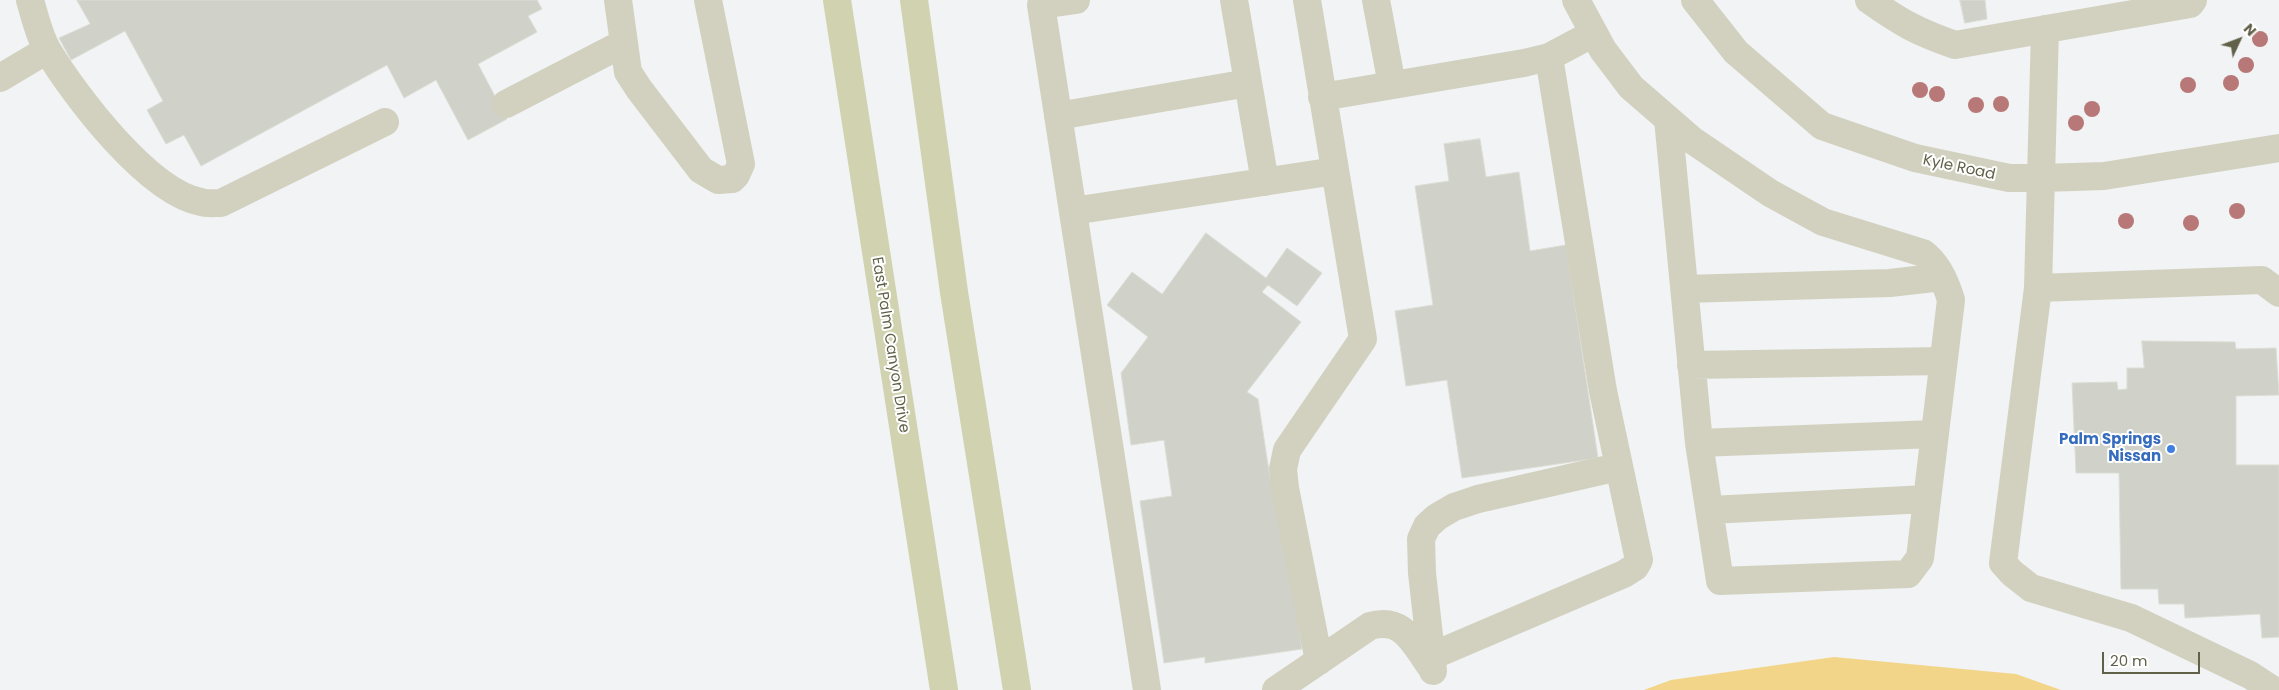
<!DOCTYPE html>
<html>
<head>
<meta charset="utf-8">
<style>
  body { margin:0 }
  #map { position:relative; width:2279px; height:690px; overflow:hidden; background:#f1f3f4; font-family:Poppins,sans-serif }
  canvas { display:block }
  .north { position:absolute; left:2214px; top:15px; width:50px; height:50px; -webkit-text-stroke:4px #fff; paint-order:stroke; rotate:47deg; font-size:14px; font-weight:700; line-height:20px; text-align:center; color:#616048 }
  .north::after { content:''; display:block; margin:auto; width:18px; height:22px; background:#616048; clip-path:polygon(50% 0,100% 100%,50% 72%,0 100%) }
  .scale { position:absolute; left:2102px; top:652px; width:98px; height:22px; box-sizing:border-box; border:2px solid #616048; border-top:0; padding-left:6px; font-size:15px; line-height:18px; white-space:nowrap; color:#616048; -webkit-text-stroke:4px #fff; paint-order:stroke }
</style>
</head>
<body>
<div id="map">
<canvas width="2279" height="690"></canvas>
<div class="north">N</div>
<div class="scale">20 m</div>
</div>
<script>
const context = document.querySelector('canvas').getContext('2d');
context.lineJoin = 'round';
function fill(path, color) {
  context.fillStyle = color;
  context.fill(path, 'evenodd');
}
function stroke(path, color, width, dash) {
  context.strokeStyle = color;
  context.lineWidth = width;
  context.lineCap = dash ? 'butt' : 'round';
  context.setLineDash(dash || []);
  context.stroke(path);
}
function label(font, color, halo, rows, align = 'center') {
  context.font = font + ' Poppins,sans-serif';
  context.lineWidth = 4;
  context.setLineDash([]);
  context.textBaseline = 'middle';
  context.strokeStyle = halo;
  context.fillStyle = color;
  for (const [text, x, y, turn = 0] of rows) {
    context.save();
    context.translate(x, y);
    context.rotate((+turn || 0) * Math.PI / 180);
    context.textAlign = isNaN(turn) ? turn : align;
    if (halo) context.strokeText(text, 0, 0);
    context.fillText(text, 0, 0);
    context.restore();
  }
}
fill(new Path2D(`
  M1834,657L2016,674L2061,690H1644L1671,680Z`), '#f3d589');
const building = new Path2D(`
  M77,0H537L542,9L528,16L537,32L478,64L507,119L468,140L436,80L404,98L387,65L201,166L184,135L166,144L147,110L163,101L125,31L71,60L59,38L90,24Z
  M1960,0H1985L1987,19L1965,23Z
  M1480,139L1486,177L1519,172L1530,251L1566,245L1598,458L1462,478L1447,380L1406,386L1395,311L1433,305L1415,186L1449,181L1444,144Z
  M1206,233L1266,278L1287,248L1322,273L1297,306L1268,285L1262,292L1301,322L1247,392L1258,399L1270,478H1276L1302,649L1205,663V657L1164,663L1140,501L1172,496L1164,440L1131,445L1121,373L1148,337L1107,305L1132,272L1162,294Z
  M2142,341L2235,342L2236,349L2276,348L2279,395L2236,396V465H2279V637L2262,638L2260,614L2185,618L2184,604H2159L2158,589H2121L2119,473H2076L2072,383L2117,382L2118,390L2127,389V368H2144Z`);
fill(building, '#d0d1c8');
stroke(building, '#dbddd5', 1);
stroke(new Path2D(`
  M30,0C35,17 39,36 48,51C75,96 148,192 201,202C207,204 214,203 221,203L385,122
  M618,0L628,72L639,89L701,170L718,180L732,179L736,175L741,164L708,0
  M1076,0L1041,5L1147,690
  M1234,0L1265,182
  M1307,0L1363,339L1287,450L1283,469L1285,488L1319,661
  M1376,0L1392,85
  M1576,0L1603,50L1631,87L1692,140L1770,193L1823,222L1923,253C1938,264 1946,283 1951,300L1920,558L1908,574L1720,581L1699,443L1668,119
  M1695,0L1736,52L1822,126L1915,158L2009,178H2042L2104,176L2279,148
  M1869,0C1901,23 1918,32 1955,45L2190,4L2193,0
  M2045,29L2038,288L2003,563L2012,573L2031,588L2131,618L2250,675L2273,690
  M0,78L47,50
  M1322,97L1524,63L1549,57L1594,33
  M506,104L624,43
  M1058,116L1248,83
  M1073,211L1335,171
  M2038,288L2262,280L2279,293
  M1685,289L1890,283L1942,277
  M1691,365L1943,361
  M1699,443L1935,434
  M1710,510L1927,499
  M1432,656L1624,574L1635,567L1639,560L1603,391L1549,57
  M1433,671L1422,573L1421,539L1427,526L1437,517L1454,507L1478,499L1618,467
  M1276,690L1370,626C1404,616 1414,644 1431,667`), '#d2d1bf', 28);
stroke(new Path2D(`
  M837,0L944,690
  M914,0L954,292L1017,690`), '#d1d2b0', 28);
context.fillStyle = '#b87877';
for (const [x, y] of [
  [2260,39],
  [2246,65],
  [2231,83],
  [2188,85],
  [1920,90],
  [1937,94],
  [2001,104],
  [1976,105],
  [2092,109],
  [2076,123],
  [2237,211],
  [2126,221],
  [2191,223]
]) {
  context.beginPath();
  context.arc(x, y, 8, 0, 2 * Math.PI);
  context.fill();
}
for (const [x, y, r, color] of [
  [2171,449,5,"#3f7fe0"]
]) {
  const dot = new Path2D();
  dot.arc(x, y, r, 0, 2 * Math.PI);
  context.fillStyle = color;
  context.fill(dot);
  stroke(dot, '#fff', 2);
}
label('15px', '#616048', '#fff', [
  ["Kyle Road",1959,168,12],
  ["East Palm Canyon Drive",890,345,81]
]);
label('bold 15px', '#366cbe', '#fff', [
  ["Palm Springs",2161,440],
  ["Nissan",2161,457]
], 'right');
</script>
</body>
</html>
